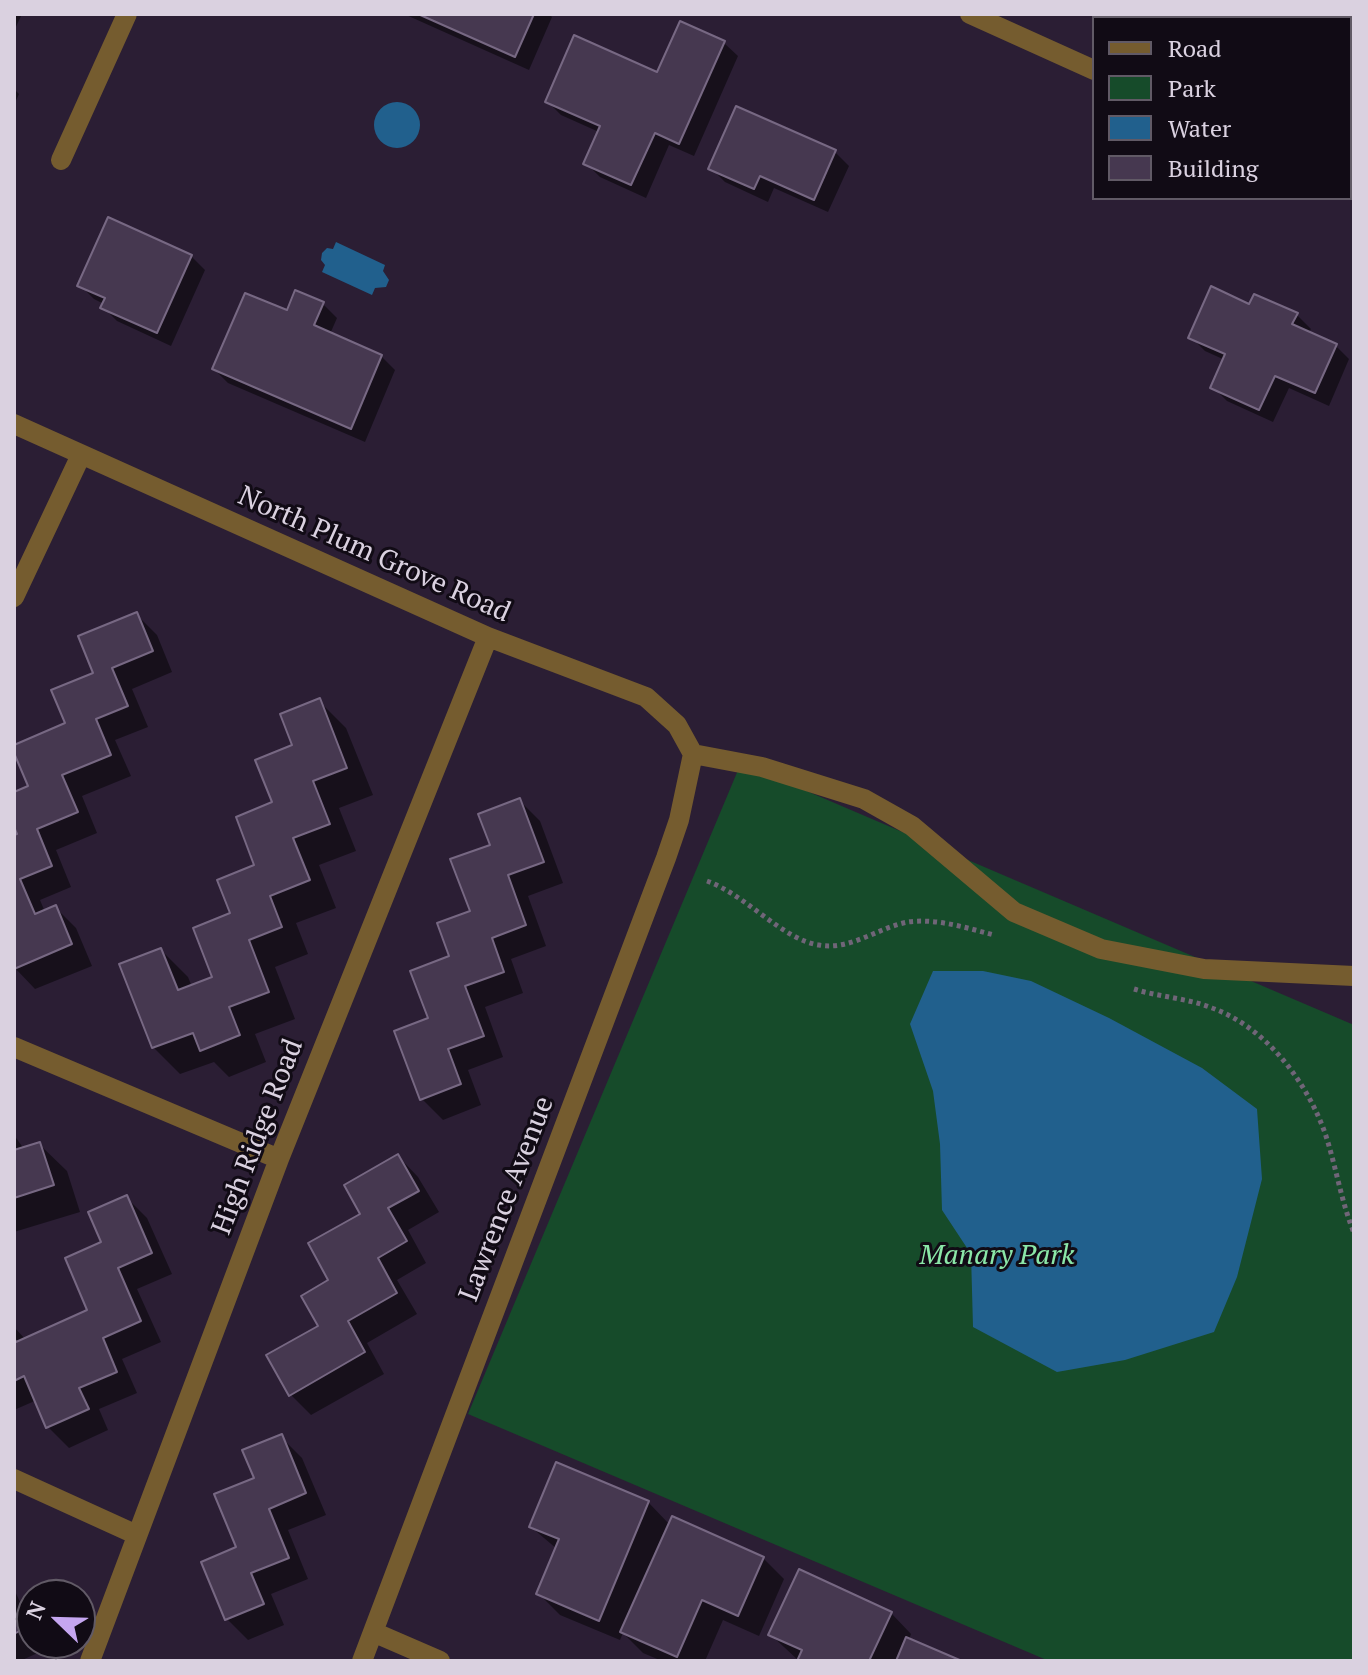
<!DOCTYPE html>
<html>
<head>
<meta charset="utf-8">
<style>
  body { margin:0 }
  #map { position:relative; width:1368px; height:1675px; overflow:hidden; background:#2b1e34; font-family:"PT Serif",serif }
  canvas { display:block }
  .frame { position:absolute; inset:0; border:16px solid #dad1e0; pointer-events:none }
  .legend { position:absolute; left:1092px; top:16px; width:260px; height:184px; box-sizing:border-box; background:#110b15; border:2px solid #615a66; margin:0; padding:10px 14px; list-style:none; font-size:24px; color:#dad1e0 }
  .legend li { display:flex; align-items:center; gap:16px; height:40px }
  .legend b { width:40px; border:2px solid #615a66 }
  .north { position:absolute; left:16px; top:1579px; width:80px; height:80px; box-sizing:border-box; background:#110b15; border:2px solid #615a66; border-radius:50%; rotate:293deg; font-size:22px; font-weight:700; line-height:32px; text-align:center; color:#dad1e0 }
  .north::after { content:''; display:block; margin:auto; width:28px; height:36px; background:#c5a6f0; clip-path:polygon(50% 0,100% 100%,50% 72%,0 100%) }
</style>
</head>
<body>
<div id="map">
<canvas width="1368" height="1675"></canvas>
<div class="frame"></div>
<ul class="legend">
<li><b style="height:10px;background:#755c2f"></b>Road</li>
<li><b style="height:22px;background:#164b2a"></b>Park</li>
<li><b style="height:22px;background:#21608d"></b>Water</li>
<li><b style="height:22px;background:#463850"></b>Building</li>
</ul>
<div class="north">N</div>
</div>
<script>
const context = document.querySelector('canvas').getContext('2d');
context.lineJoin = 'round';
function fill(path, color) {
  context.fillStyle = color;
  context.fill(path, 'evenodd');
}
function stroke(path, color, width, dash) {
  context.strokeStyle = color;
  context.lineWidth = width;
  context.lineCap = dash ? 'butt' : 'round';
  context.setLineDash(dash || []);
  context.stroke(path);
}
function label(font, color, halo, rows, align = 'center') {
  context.font = font + ' "PT Serif",serif';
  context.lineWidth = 6;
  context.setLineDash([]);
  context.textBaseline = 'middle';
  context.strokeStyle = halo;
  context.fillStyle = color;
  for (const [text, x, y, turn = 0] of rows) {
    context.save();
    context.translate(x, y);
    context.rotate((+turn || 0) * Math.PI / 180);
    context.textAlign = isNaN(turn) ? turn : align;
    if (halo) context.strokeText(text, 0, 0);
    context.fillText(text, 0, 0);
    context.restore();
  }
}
fill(new Path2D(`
  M741,763L1354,1025V1661H1049L468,1414Z`), '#164b2a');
fill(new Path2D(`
  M374 125a23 23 0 1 1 46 0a23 23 0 1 1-46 0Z
  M336,242L385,265L383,271L389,280L386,287L375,288L372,295L322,272L325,265L321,260L322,253L327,248L333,249Z
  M933,971H983L1031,981L1109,1018L1202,1068L1257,1109L1262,1179L1237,1277L1214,1332L1125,1360L1057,1372L973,1327L971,1254L942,1210L940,1144L933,1091L910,1024Z`), '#21608d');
fill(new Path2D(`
  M14,14H22L14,31Z
  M404,14H549L552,17L529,70Z
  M724,43L738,56L694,156L669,145L646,198L600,177L586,163L599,132L561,115L547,101L659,74Z
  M14,89L19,94L14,105Z
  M835,152L849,166L828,212L774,188L768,202L725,182L711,168Z
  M109,219L191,256L205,270L171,346L117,321L103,307L104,304L94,299L80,285Z
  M323,304L337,318L330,334L381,356L395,370L365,442L228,383L214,369L288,313Z
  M1250,306L1297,315L1311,329L1308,333L1335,345L1349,359L1329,406L1289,388L1273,422L1227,401L1213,387L1225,360L1205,351L1191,337Z
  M136,614L157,635L172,672L132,689L148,727L115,740L131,776L82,796L97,833L56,850L71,887L40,900L45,912L55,907L76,928L92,966L35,989L14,967V838L20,835L14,822V794L31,787L14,747L68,725L96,674Z
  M319,701L346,728L373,795L339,808L356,851L319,865L336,908L296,923L308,954L275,967L295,1019L255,1034L266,1062L229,1077L214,1062L180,1074L153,1047L161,950L188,977L192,987L215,978L232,914L257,866L275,803L295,746Z
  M519,800L540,821L563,883L528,896L546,946L511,959L523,993L485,1007L503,1057L468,1070L481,1105L443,1120L422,1099L431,1020L451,957L473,912L492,846Z
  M14,1135L24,1149L39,1144L67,1171L80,1212L14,1232Z
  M398,1156L418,1177L439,1212L408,1230L426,1263L397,1280L417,1314L367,1343L384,1374L311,1415L290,1394L321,1326L331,1281L363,1215Z
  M126,1197L147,1218L172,1274L137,1289L161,1342L122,1359L137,1393L99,1409L108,1430L69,1448L48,1427L37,1400L14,1410V1327L26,1340L90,1311L104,1243Z
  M281,1437L302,1458L326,1515L288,1530L308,1579L271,1594L284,1625L248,1640L227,1619L238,1548L256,1479Z
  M648,1502L670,1525L763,1558L784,1579L759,1636L723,1620L705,1661H662L643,1653L623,1633L620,1640L560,1615L539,1594L557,1549L531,1527Z
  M14,1589L32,1628V1643H39L42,1651L20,1661H14Z
  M891,1613L911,1634L909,1640L957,1661H799L770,1634Z`), '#0007');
const building = new Path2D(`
  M418,14H534L515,57Z
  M680,21L725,41L679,144L655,133L631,185L583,164L600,126L545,102L574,35L657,72Z
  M736,106L836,150L814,200L760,176L754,189L708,169Z
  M108,217L192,255L157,333L100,308L105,298L77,286Z
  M1211,286L1249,304L1254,294L1298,313L1292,324L1337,344L1315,393L1275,376L1259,410L1210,388L1225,354L1188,338Z
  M295,290L324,302L314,325L382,355L351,429L212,369L245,293L287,310Z
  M137,612L153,651L112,668L128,706L96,719L111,755L62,775L78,812L37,829L52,866L20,879L35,914L56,905L72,944L14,969V835L17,834L14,827V792L28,786L14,753V745L65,723L51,690L93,673L78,636Z
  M320,698L347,768L313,781L330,824L293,838L310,880L270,896L282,927L249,940L269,992L229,1007L240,1035L200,1051L193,1033L152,1048L119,964L161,948L178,990L212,977L193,928L230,913L217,880L254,865L236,817L272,802L255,760L292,745L280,714Z
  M520,798L544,862L508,875L526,925L492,938L504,972L465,986L484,1036L448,1049L461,1084L420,1100L394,1031L428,1018L410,971L449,956L437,923L470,911L450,859L490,845L478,814Z
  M40,1142L54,1185L14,1198V1150Z
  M398,1154L419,1191L388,1208L407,1241L378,1258L397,1293L348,1321L365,1352L289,1396L266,1355L318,1326L301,1296L328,1280L308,1243L360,1214L344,1185Z
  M127,1195L152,1253L118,1268L141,1321L103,1338L117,1372L79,1388L89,1409L46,1428L24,1376L14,1381V1337L16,1342L87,1310L65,1258L101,1242L88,1212Z
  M282,1434L306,1493L269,1509L289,1558L251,1573L264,1604L225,1620L201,1562L236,1547L214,1494L254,1478L242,1450Z
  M556,1462L649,1501L599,1621L536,1594L559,1539L529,1527Z
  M672,1516L764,1557L738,1616L702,1600L677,1657L620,1632Z
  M799,1569L892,1612L869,1661H797L802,1650L768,1635Z
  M14,1610L23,1629L14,1634Z
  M906,1637L962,1661H896Z`);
fill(building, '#463850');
stroke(building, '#776883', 2);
stroke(new Path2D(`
  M707,881C746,895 783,940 819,945C850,951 879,927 908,922C936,918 967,928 994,935
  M1134,989C1159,997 1187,998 1212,1008C1265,1027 1306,1080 1325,1133C1336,1166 1341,1201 1354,1233`), '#706578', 5, [4, 4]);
stroke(new Path2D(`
  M970,14L1094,70
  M61,160L127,14
  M1350,187L1354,189
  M14,424L488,637L646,697L677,725L693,754
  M14,597L81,455
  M693,754L762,767L864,799L912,826L1014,912L1101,949L1204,969L1354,976
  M14,1047L279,1159
  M14,1479L137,1535
  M373,1632L440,1661
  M90,1661L279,1159L488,637
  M362,1661L666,858L679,820L693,754`), '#755c2f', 20);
label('28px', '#dad1e0', '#110b15', [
  ["North Plum Grove Road",374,555,24],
  ["High Ridge Road",258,1137,-69],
  ["Lawrence Avenue",507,1199,-69]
]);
label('italic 28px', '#8be7a8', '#110b15', [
  ["Manary Park",997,1256]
]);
</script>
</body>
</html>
